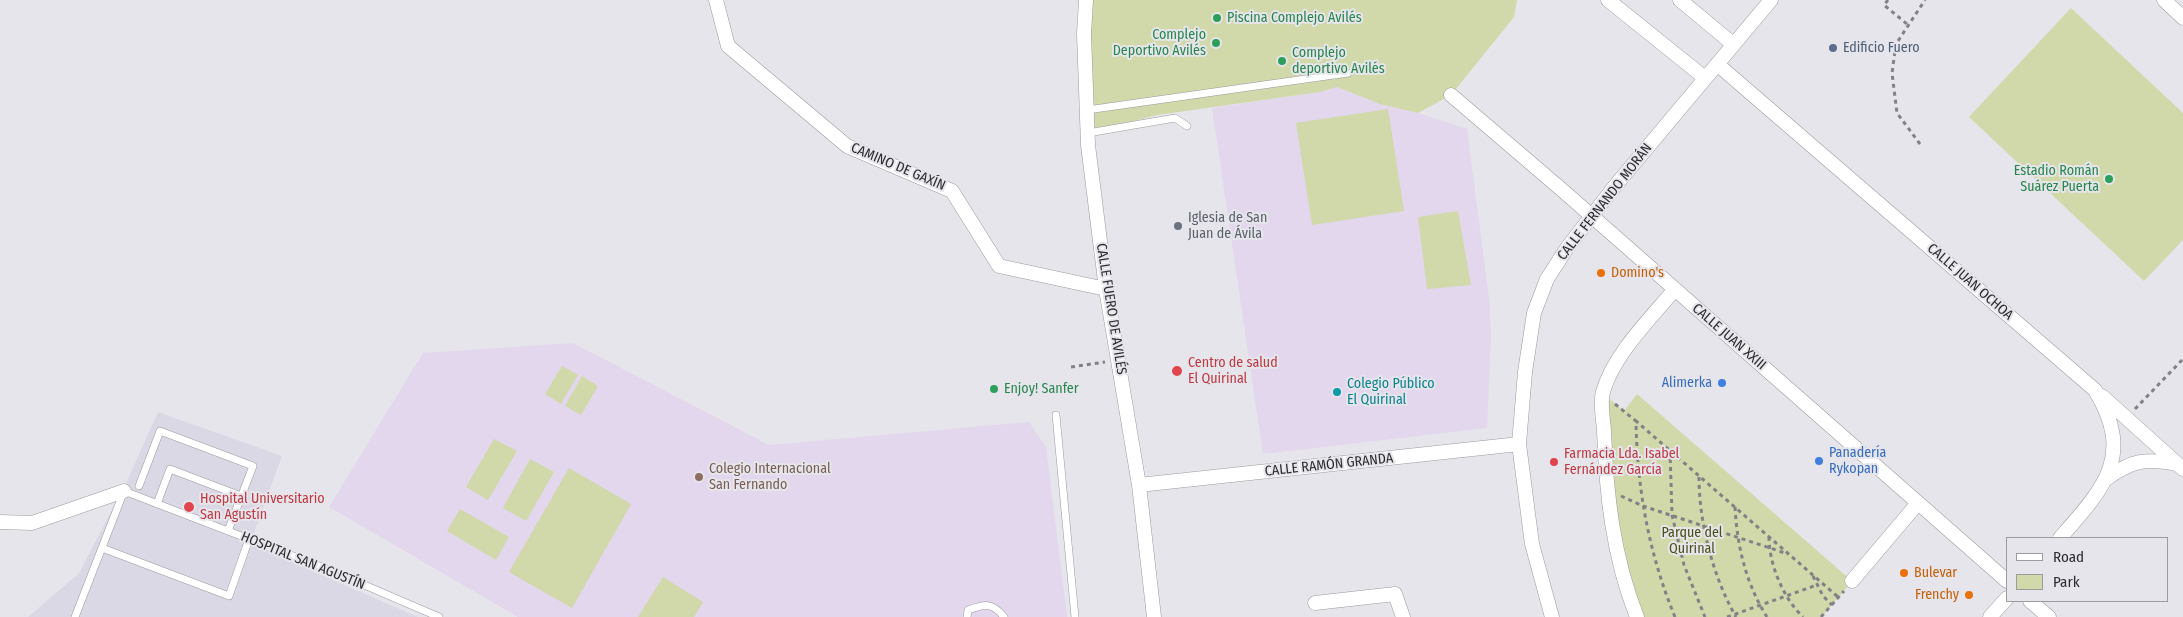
<!DOCTYPE html>
<html>
<head>
<meta charset="utf-8">
<style>
  body { margin:0 }
  #map { position:relative; width:2183px; height:617px; overflow:hidden; background:#e6e5eb; font-family:"Fira Sans Condensed",sans-serif }
  canvas { display:block }
  .legend { position:absolute; left:2006px; top:537px; width:162px; height:65px; box-sizing:border-box; background:#e6e5eb; border:1px solid #9c9b9f; margin:0; padding:6px 9px; list-style:none; font-size:15px; color:#2c2b2e }
  .legend li { display:flex; align-items:center; gap:10px; height:25px }
  .legend b { width:25px; border:1px solid #9c9b9f }
</style>
</head>
<body>
<div id="map">
<canvas width="2183" height="617"></canvas>
<ul class="legend">
<li><b style="height:6px;background:#fff"></b>Road</li>
<li><b style="height:14px;background:#d1d8a9"></b>Park</li>
</ul>
</div>
<script>
const context = document.querySelector('canvas').getContext('2d');
context.lineJoin = 'round';
function fill(path, color) {
  context.fillStyle = color;
  context.fill(path, 'evenodd');
}
function stroke(path, color, width, dash) {
  context.strokeStyle = color;
  context.lineWidth = width;
  context.lineCap = dash ? 'butt' : 'round';
  context.setLineDash(dash || []);
  context.stroke(path);
}
function label(font, color, halo, rows, align = 'center') {
  context.font = font + ' "Fira Sans Condensed",sans-serif';
  context.lineWidth = 4;
  context.setLineDash([]);
  context.textBaseline = 'middle';
  context.strokeStyle = halo;
  context.fillStyle = color;
  for (const [text, x, y, turn = 0] of rows) {
    context.save();
    context.translate(x, y);
    context.rotate((+turn || 0) * Math.PI / 180);
    context.textAlign = isNaN(turn) ? turn : align;
    if (halo) context.strokeText(text, 0, 0);
    context.fillText(text, 0, 0);
    context.restore();
  }
}
fill(new Path2D(`
  M158,412L282,456L250,544L418,617H28L79,573L127,481Z`), '#dad8e5');
fill(new Path2D(`
  M1337,87L1380,104L1418,113L1467,129L1490,306L1491,337L1487,428L1263,454L1212,108L1320,92Z
  M573,343L769,445L1029,422L1046,447L1067,617H518L329,507L423,353Z`), '#e2d7ec');
fill(new Path2D(`
  M1086,0H1517L1514,17L1451,95L1418,113L1380,104L1337,87L1320,92L1157,115L1088,133Z
  M2071,8L2183,113V240L2144,281L1969,117Z
  M1388,109L1404,211L1312,225L1296,123Z
  M1458,211L1471,285L1427,289L1418,217Z
  M562,366L578,375L561,404L545,394Z
  M582,376L598,386L581,415L565,406Z
  M1602,393L1624,411L1637,394L1852,581L1822,617H1637L1615,545Z
  M494,439L517,451L488,500L466,487Z
  M530,459L554,472L526,521L503,508Z
  M569,468L631,504L572,608L509,572Z
  M460,509L509,537L496,560L447,531Z
  M663,577L703,602L694,617H638Z`), '#d1d8a9');
const lane = new Path2D(`
  M1087,110L1348,73
  M1088,133L1175,118L1187,126
  M1056,415L1075,617
  M139,486L160,431L253,466L228,531
  M157,504L170,469L241,496
  M102,548L229,596L249,539
  M75,617L124,491L327,569L439,617
  M967,617L968,610C985,604 992,602 1004,617`);
const street = new Path2D(`
  M716,0L728,46L847,146L952,191L999,266L1106,289
  M1086,0L1084,34L1088,145L1106,289L1139,485L1154,617
  M1608,0L1705,78
  M1680,0L1733,44
  M2164,0L2183,18
  M1717,64L2095,390C2135,456 2104,488 2060,538
  M1451,95L1561,189L2007,581
  M2102,396L2183,469
  M2106,479C2132,460 2145,458 2177,464
  M1139,485L1519,444
  M0,522L32,523L124,491
  M1852,581L1918,503
  M2030,601L2049,617
  M1315,603L1395,594L1403,617
  M1552,617L1532,544L1519,444L1525,372L1534,313L1547,279L1567,248L1615,186L1771,0
  M1637,617C1613,557 1606,493 1604,430C1603,419 1600,402 1603,392C1613,355 1651,318 1675,289
  M1990,617L2007,598`);
stroke(lane, '#9a9a9f', 8);
stroke(street, '#9a9a9f', 15);
stroke(new Path2D(`
  M1888,0L1884,5L1907,24
  M1920,144L1897,113L1892,73L1896,44L1925,0
  M1071,367L1105,362
  M1615,404L1636,421
  M2135,409L2183,359
  M1670,451L1672,515L1684,565L1705,617
  M1699,477C1699,523 1713,577 1736,617
  M1621,496L1643,506L1788,554
  M1735,507C1737,546 1746,584 1767,617
  M1769,537C1769,564 1783,598 1803,617
  M1813,576L1823,596L1832,605
  M1675,617C1649,554 1637,489 1636,421L1838,597
  M1727,617L1817,585
  M1821,617L1844,591`), '#828186', 3, [4, 4]);
stroke(lane, '#fff', 7);
stroke(street, '#fff', 14);
for (const [x, y, r, color] of [
  [1217,18,5,"#2e9e5b"],
  [1216,43,5,"#2e9e5b"],
  [1833,48,5,"#5c6f8a"],
  [1282,61,5,"#2e9e5b"],
  [2109,179,5,"#2e9e5b"],
  [1178,226,5,"#6b7280"],
  [1601,273,5,"#e8710a"],
  [1177,371,6,"#e0444e"],
  [1722,383,5,"#3f7fe0"],
  [994,389,5,"#2e9e5b"],
  [1337,392,5,"#0f9aa8"],
  [1819,461,5,"#3f7fe0"],
  [1554,462,5,"#e0444e"],
  [699,477,5,"#8d6e63"],
  [189,507,6,"#e0444e"],
  [1904,573,5,"#e8710a"],
  [1969,595,5,"#e8710a"]
]) {
  const dot = new Path2D();
  dot.arc(x, y, r, 0, 2 * Math.PI);
  context.fillStyle = color;
  context.fill(dot);
  stroke(dot, '#e6e5eb', 2);
}
label('14px', '#27864d', '#e6e5eb', [
  ["Piscina Complejo Avilés",1227,18],
  ["Complejo",1206,35,"right"],
  ["Deportivo Avilés",1206,51,"right"],
  ["Complejo",1292,53],
  ["deportivo Avilés",1292,69],
  ["Estadio Román",2099,171,"right"],
  ["Suárez Puerta",2099,187,"right"],
  ["Enjoy! Sanfer",1004,389]
], 'left');
label('14px', '#4e5e75', '#e6e5eb', [
  ["Edificio Fuero",1843,48]
], 'left');
label('14px', '#2c2b2e', '#e6e5eb', [
  ["CAMINO DE GAXÍN",898,167,23],
  ["CALLE FERNANDO MORÁN",1605,202,-52],
  ["CALLE JUAN OCHOA",1970,282,41],
  ["CALLE FUERO DE AVILÉS",1111,309,81],
  ["CALLE JUAN XXIII",1729,337,41],
  ["CALLE RAMÓN GRANDA",1329,465,-6],
  ["HOSPITAL SAN AGUSTÍN",303,561,22]
]);
label('14px', '#5b616d', '#e6e5eb', [
  ["Iglesia de San",1188,218],
  ["Juan de Ávila",1188,234]
], 'left');
label('14px', '#c56008', '#e6e5eb', [
  ["Domino's",1611,273],
  ["Bulevar",1914,573],
  ["Frenchy",1959,595,"right"]
], 'left');
label('14px', '#be3a42', '#e6e5eb', [
  ["Centro de salud",1188,363],
  ["El Quirinal",1188,379],
  ["Farmacia Lda. Isabel",1564,454],
  ["Fernández García",1564,470],
  ["Hospital Universitario",200,499],
  ["San Agustín",200,515]
], 'left');
label('14px', '#366cbe', '#e6e5eb', [
  ["Alimerka",1712,383],
  ["Panadería",1829,453,"left"],
  ["Rykopan",1829,469,"left"]
], 'right');
label('14px', '#0d838f', '#e6e5eb', [
  ["Colegio Público",1347,384],
  ["El Quirinal",1347,400]
], 'left');
label('14px', '#785e54', '#e6e5eb', [
  ["Colegio Internacional",709,469],
  ["San Fernando",709,485]
], 'left');
label('14px', '#4b5018', '#e6e5eb', [
  ["Parque del",1692,533],
  ["Quirinal",1692,549]
]);
</script>
</body>
</html>
